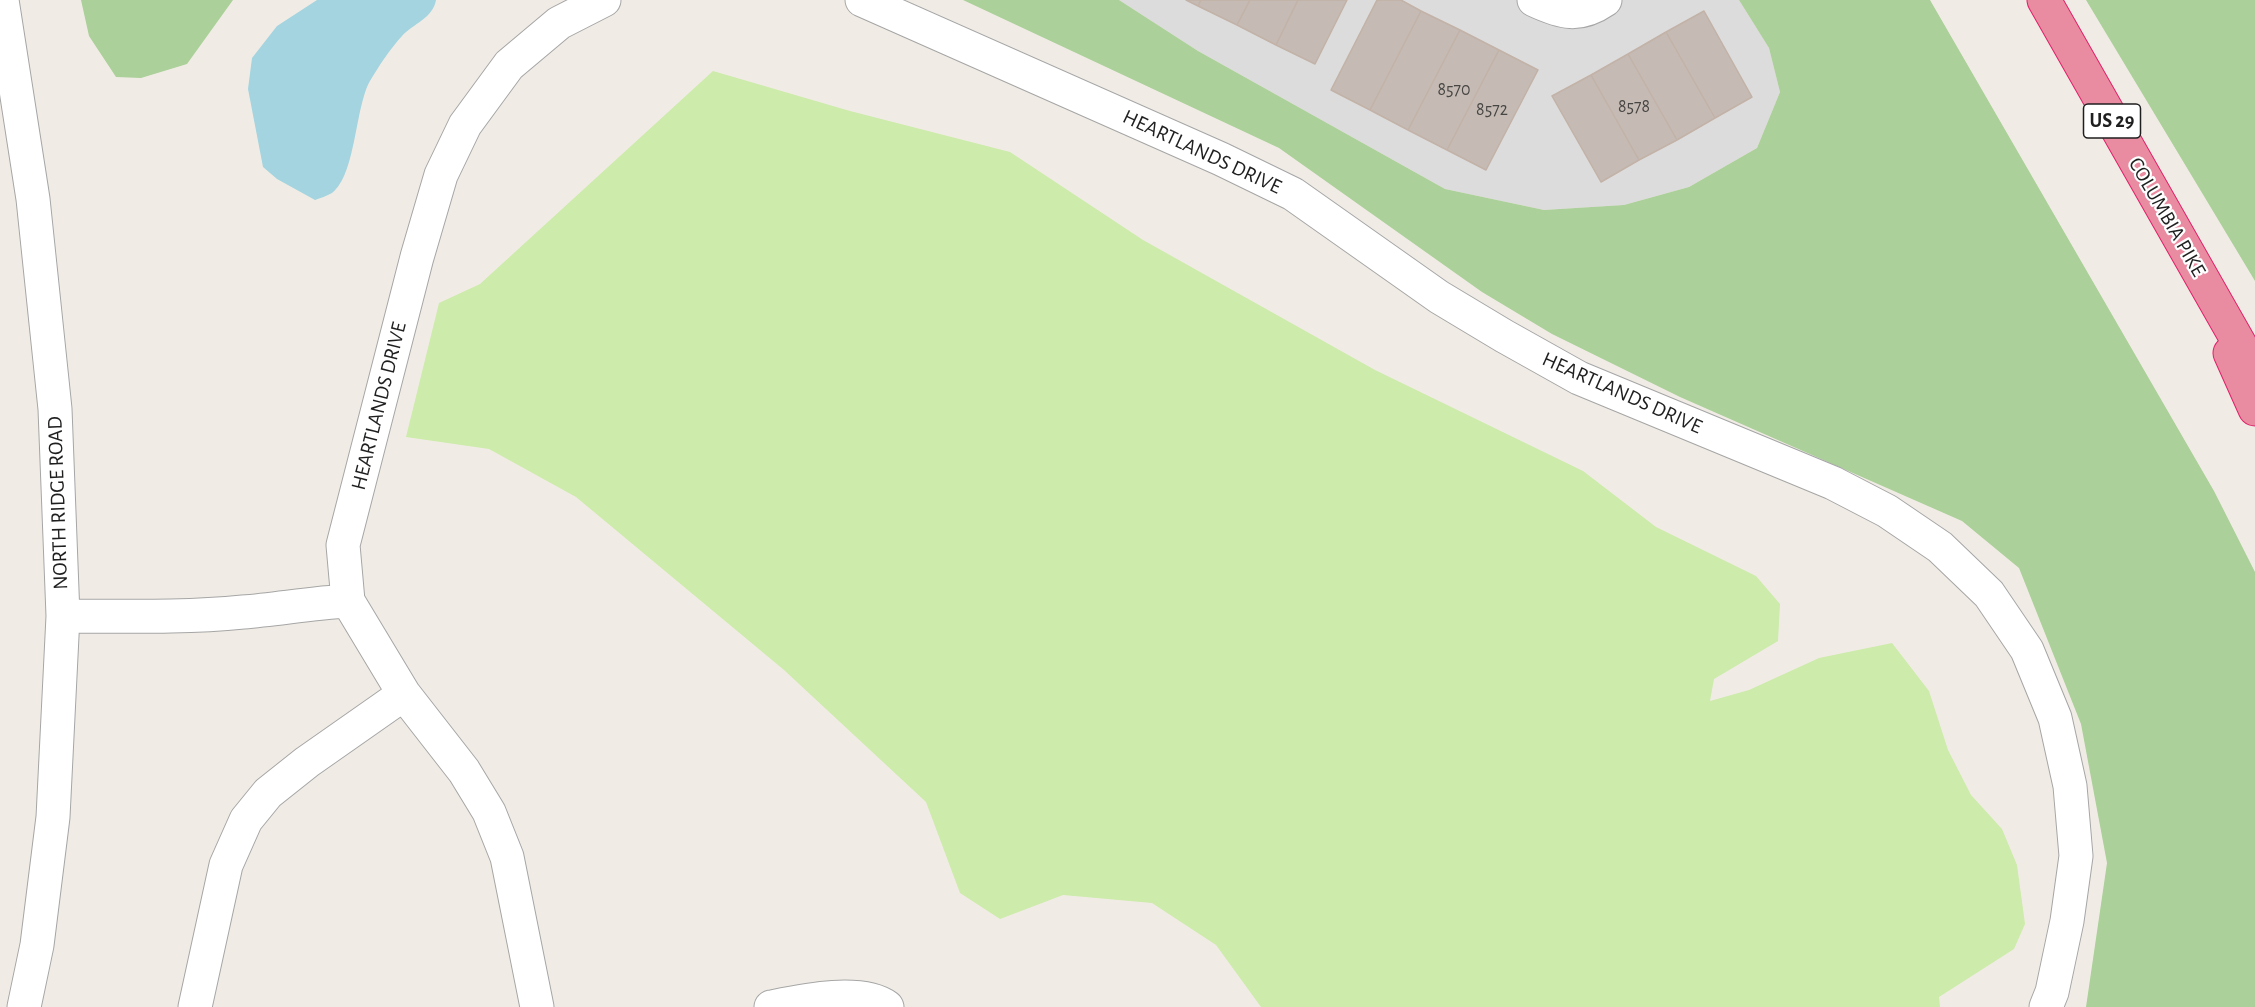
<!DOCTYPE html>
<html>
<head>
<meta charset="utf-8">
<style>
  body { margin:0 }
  canvas { display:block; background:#f0ece5 }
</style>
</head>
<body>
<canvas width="2255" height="1007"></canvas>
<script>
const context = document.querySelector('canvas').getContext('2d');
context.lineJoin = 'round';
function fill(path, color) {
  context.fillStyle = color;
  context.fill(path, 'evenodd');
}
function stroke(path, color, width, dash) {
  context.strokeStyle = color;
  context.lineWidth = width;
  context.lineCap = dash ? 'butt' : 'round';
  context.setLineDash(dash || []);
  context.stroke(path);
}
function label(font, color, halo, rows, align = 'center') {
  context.font = font + ' "Alegreya Sans",sans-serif';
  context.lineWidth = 4.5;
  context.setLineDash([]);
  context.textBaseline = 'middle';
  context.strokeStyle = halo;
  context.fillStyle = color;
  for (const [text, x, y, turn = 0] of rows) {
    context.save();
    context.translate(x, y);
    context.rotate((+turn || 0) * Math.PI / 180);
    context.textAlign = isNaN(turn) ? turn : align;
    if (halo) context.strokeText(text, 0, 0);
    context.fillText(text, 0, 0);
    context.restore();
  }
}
fill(new Path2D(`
  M1119,0H1739L1769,48L1780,92L1757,148L1689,187L1624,205L1544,210L1445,189L1198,51Z`), '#dddcdc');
fill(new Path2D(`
  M713,71L850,111L1010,152L1143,240L1375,370L1583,471L1656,527L1756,576L1780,604L1778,641L1714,679L1710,701L1749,690L1819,658L1892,643L1929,691L1948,750L1971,795L2002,829L2017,865L2025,924L2014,949L1939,997L1940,1007H1261L1216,945L1152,903L1063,895L1000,919L960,893L926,802L784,670L576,497L489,449L406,437L439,303L480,284Z`), '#cdebaa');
fill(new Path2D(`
  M81,0H233L187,64L141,78L116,77L89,36Z
  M963,0H1119L1198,51L1445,189L1544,210L1624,205L1689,187L1757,148L1780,92L1769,48L1739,0H1930L2214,491L2255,572V1007H2086L2107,863L2081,724L2019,568L1962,521L1680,397L1552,334L1482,292L1279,148Z
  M2086,0H2255V281Z`), '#abd099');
fill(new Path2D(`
  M317,0H436C433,18 413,24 402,36C390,49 379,66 370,81C355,107 356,175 332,193C327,196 320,198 315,200L277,179L263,167L248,89L252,58L277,26Z`), '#a4d4df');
const building = new Path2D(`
  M1186,0H1201L1198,6Z
  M1201,0H1250L1237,25L1198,6Z
  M1250,0H1298L1276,45L1237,25Z
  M1298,0H1347L1315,64L1276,45Z
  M1377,0H1401L1421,11L1370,110L1331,90Z
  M1421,11L1460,30L1408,130L1370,110Z
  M1704,11L1752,97L1715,118L1666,32Z
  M1460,30L1499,50L1447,150L1408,130Z
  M1666,32L1715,118L1677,140L1628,54Z
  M1499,50L1538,70L1486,170L1447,150Z
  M1628,54L1677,140L1639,160L1591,75Z
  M1591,75L1639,160L1601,182L1552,96Z`);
fill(building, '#c5bbb4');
stroke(building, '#c2b2a7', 1.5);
const minor = new Path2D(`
  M2,0L33,199L55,409L63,616L53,817L37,945L24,1007
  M862,0L1221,159L1293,194L1439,297L1504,336L1579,378L1833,483L1887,511L1940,547L1989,594L2027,650L2055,718L2070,786L2076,856L2067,921L2052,992L2046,1007
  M1534,0C1562,13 1579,18 1605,0
  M348,601L404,694L464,771L489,812L507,857L537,1007
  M63,616C123,616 183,618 243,612C278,609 313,603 348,601L343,545L417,257L441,175L465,125L509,65L559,23L604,0
  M195,1007L226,865L246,820L268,793L307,762L404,694
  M771,1007C801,1001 861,988 887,1007`);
const highway = new Path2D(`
  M2044,0L2255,371
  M2230,353L2255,409`);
stroke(minor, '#a6a6a6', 35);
stroke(highway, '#df216a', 35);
stroke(minor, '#fff', 33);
stroke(highway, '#e98ba1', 33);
label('18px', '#484644', null, [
  ["8570",1454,90],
  ["8578",1634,107],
  ["8572",1492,110]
]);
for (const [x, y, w] of [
  [2112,121,57]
]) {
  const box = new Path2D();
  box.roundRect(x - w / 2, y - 17, w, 34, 4.5);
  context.fillStyle = '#fff';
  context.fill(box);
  stroke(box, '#1f1f1f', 1.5);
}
label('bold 20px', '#1f1f1f', null, [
  ["US 29",2112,121]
]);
label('21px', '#1f1f1f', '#fff', [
  ["HEARTLANDS DRIVE",1202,152,25],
  ["COLUMBIA PIKE",2167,217,60],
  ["HEARTLANDS DRIVE",1622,393,24],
  ["HEARTLANDS DRIVE",379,406,-76],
  ["NORTH RIDGE ROAD",58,503,-92]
]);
</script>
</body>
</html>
